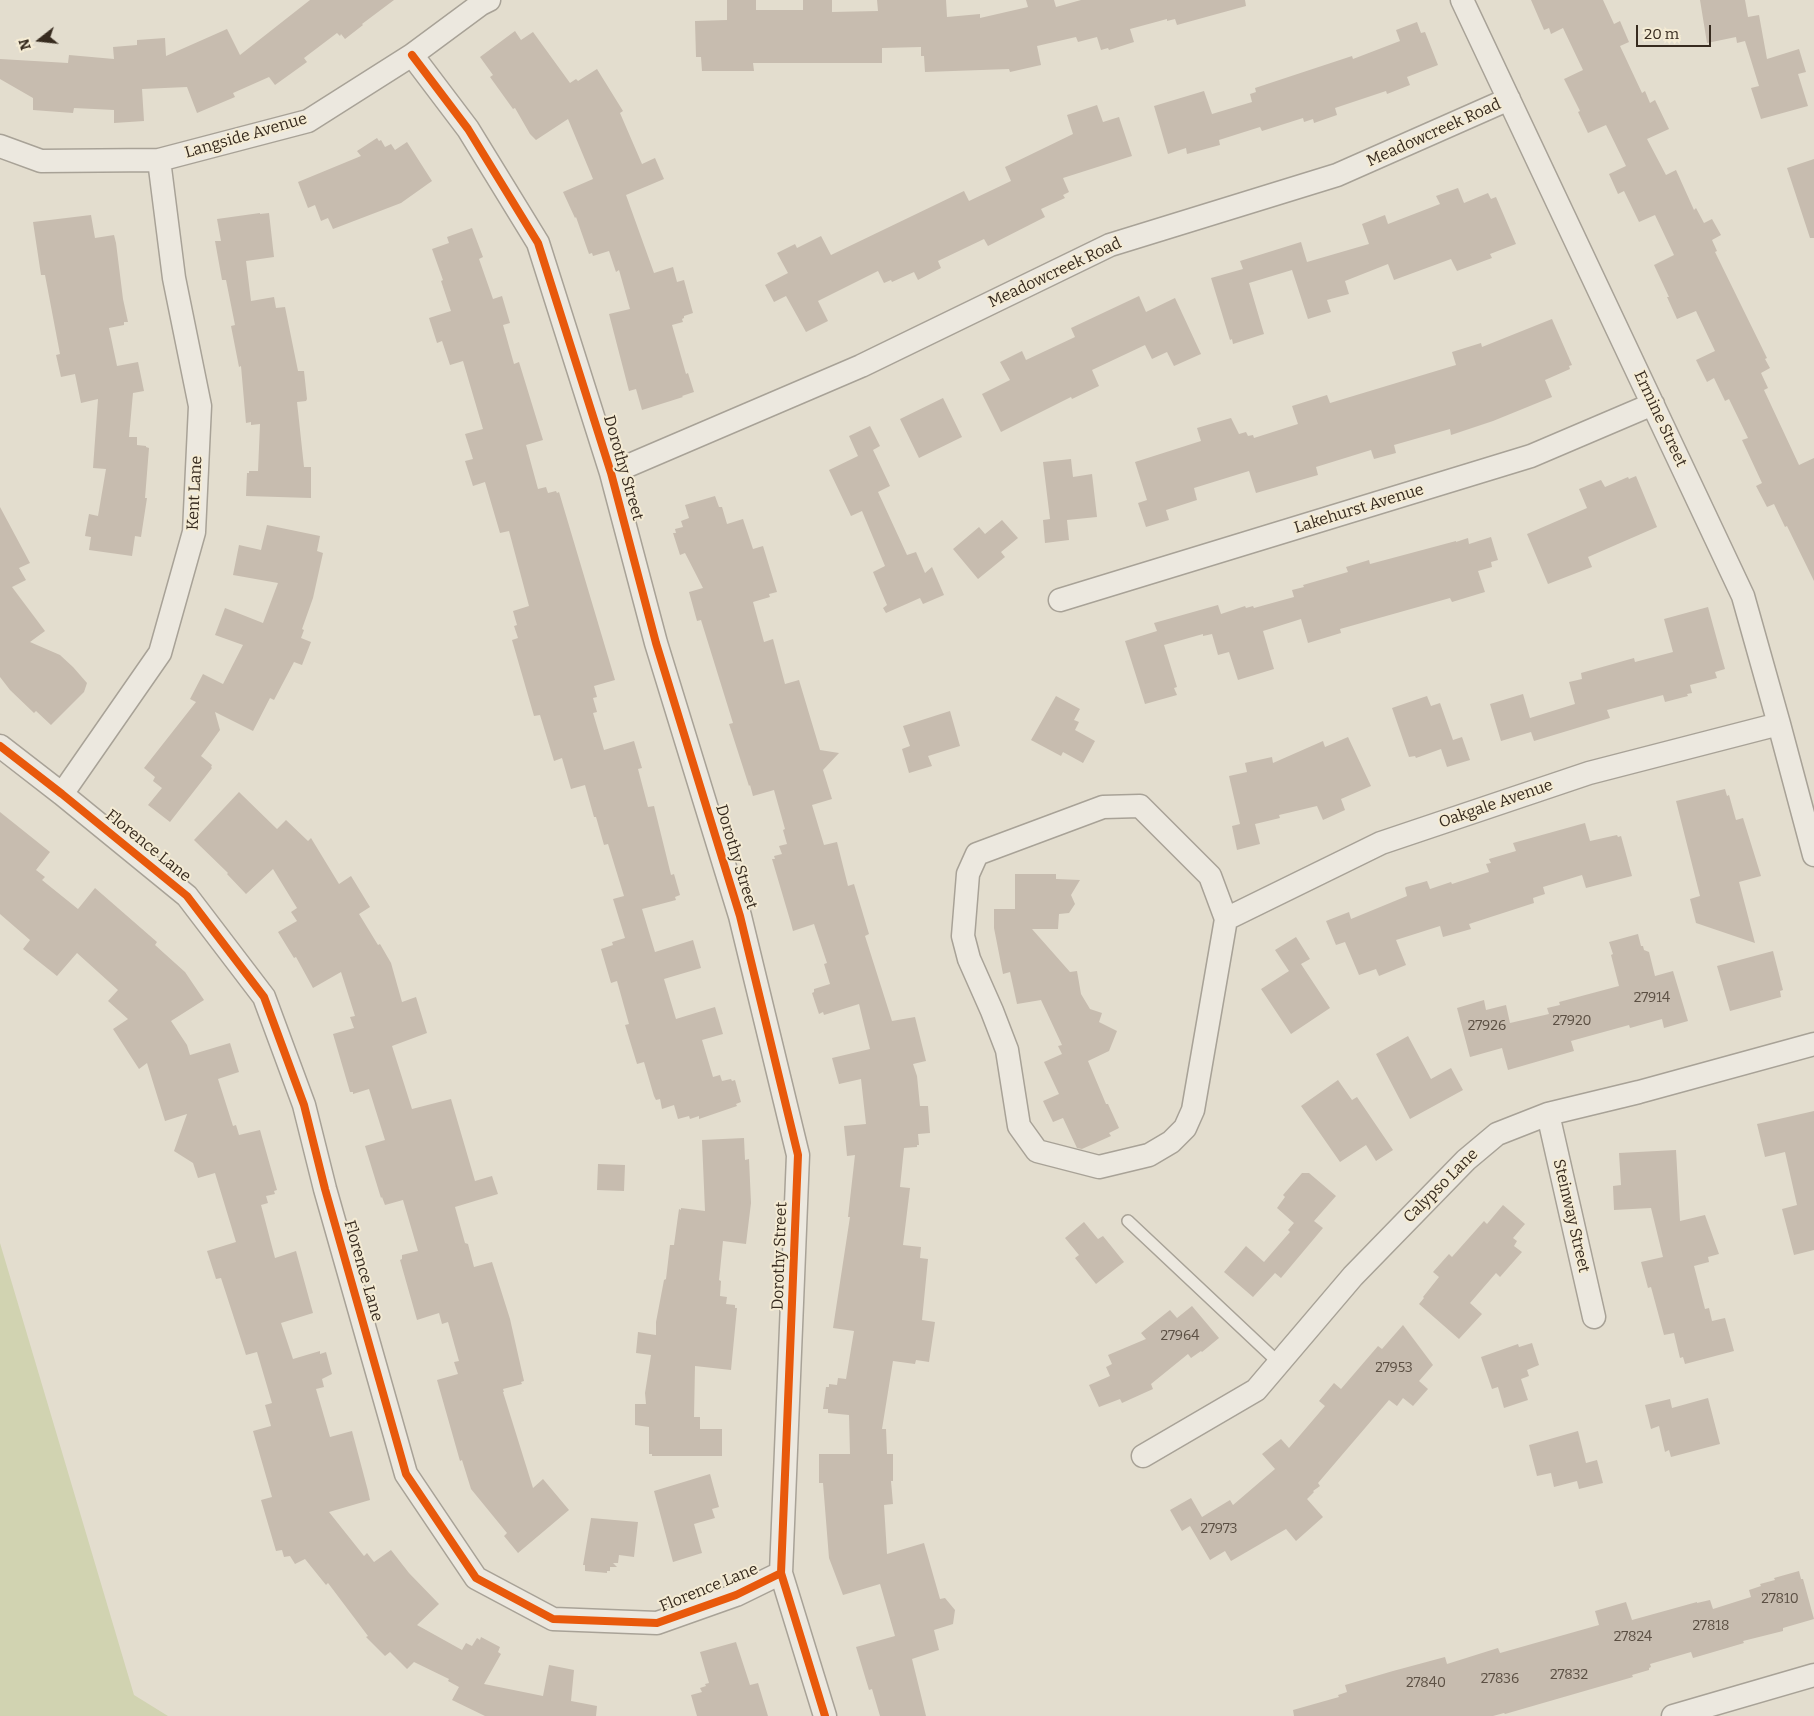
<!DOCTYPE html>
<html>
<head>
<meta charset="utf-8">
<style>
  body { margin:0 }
  #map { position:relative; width:1814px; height:1716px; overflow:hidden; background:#e3ddce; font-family:Bitter,serif }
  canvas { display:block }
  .north { position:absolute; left:15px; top:15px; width:50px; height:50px; -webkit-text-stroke:4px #f4ebd4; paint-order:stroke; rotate:254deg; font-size:14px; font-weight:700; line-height:20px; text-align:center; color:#372b1f }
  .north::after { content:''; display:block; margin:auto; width:18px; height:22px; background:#372b1f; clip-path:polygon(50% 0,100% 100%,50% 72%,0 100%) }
  .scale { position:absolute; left:1636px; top:25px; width:75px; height:22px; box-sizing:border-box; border:2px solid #372b1f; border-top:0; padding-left:6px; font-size:15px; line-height:18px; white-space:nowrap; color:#372b1f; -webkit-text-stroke:4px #f4ebd4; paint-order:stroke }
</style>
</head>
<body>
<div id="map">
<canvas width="1814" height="1716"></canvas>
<div class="north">N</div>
<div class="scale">20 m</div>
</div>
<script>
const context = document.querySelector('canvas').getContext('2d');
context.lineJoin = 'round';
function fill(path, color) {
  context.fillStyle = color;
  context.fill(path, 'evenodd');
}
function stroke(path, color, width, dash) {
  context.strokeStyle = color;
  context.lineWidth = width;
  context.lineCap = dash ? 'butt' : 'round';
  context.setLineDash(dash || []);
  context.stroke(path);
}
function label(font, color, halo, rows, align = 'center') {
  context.font = font + ' Bitter,serif';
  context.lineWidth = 4;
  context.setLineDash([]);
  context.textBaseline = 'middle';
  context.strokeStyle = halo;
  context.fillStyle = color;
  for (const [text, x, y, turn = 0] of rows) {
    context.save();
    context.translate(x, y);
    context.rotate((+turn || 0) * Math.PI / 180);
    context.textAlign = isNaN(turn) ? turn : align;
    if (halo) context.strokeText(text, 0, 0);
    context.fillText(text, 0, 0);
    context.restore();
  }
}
fill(new Path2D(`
  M0,1243L134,1695L168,1716H0Z`), '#d1d3b1');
fill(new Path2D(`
  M310,0H394L362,24L363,25L345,39L341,34L340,36L337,33L304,58L307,62L275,85L269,77L233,93L235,97L197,113L187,87L142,89L144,121L114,123V110L74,108L73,113L33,110V98L0,79V59L68,63L69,55L114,59L113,47L137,45V40L165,38L166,56L227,29L240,55Z
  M727,0H756V10H803V0H832V12L878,11L877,0H946L947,17L980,14V18L1028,7L1026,0H1054L1056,7L1081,0H1245L1246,6L1177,25L1175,19L1167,21V19L1130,29L1134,42L1109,50L1108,48L1101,50L1097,37L1078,42L1076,37L1037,46L1041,65L1010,72L1009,69L925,72L924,56H921V47L882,48V63H753L754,71H702L701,57H696L695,21L727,20Z
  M1531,0H1603L1614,24L1620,21L1629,42L1620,46L1642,93L1645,91L1650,103L1655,100L1669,129L1647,139L1666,175L1676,170L1694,210L1696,208L1704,223L1712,219L1721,235L1712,240L1717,251L1715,252L1767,358L1765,359L1770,368L1761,373L1768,388L1764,390L1799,465L1814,458V581L1787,526L1785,527L1774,504L1767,507L1756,486L1762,483L1742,440L1748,438L1729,399L1725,401L1714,378L1707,382L1696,360L1715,351L1696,311L1677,319L1667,297H1669L1654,265L1674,255L1655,215L1639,222L1624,191L1618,194L1609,174L1626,166L1606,125L1588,133L1578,112L1580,111L1564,79L1583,70L1563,28L1551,34L1549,28L1544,30Z
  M1700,0H1745L1748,17L1759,15L1767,59L1799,49L1806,72L1798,74L1808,106L1761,119L1751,88L1759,86L1745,41L1737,43L1736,37L1707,43Z
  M1417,22L1421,33L1425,32L1438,65L1407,77L1410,85L1387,94L1386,91L1335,108L1337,115L1314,123L1313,119L1304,122L1303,118L1262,131L1260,127L1219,140L1220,145L1187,154L1186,148L1168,154L1154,106L1204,91L1212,114L1252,102L1250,94L1256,92L1255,88L1352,56L1353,59L1400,41L1396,30Z
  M515,31L521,40L533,32L570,83L576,79L578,81L597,69L623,111L620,113L642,164L655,158L664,179L626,195L654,273L673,267L677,282L684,280L693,313L684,316V318L682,319L683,322L672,325L686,374L688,373L694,392L682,396L683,397L642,410L636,389L629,391L609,314L630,309L619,270L616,272L609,251L593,256L592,253L589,254L576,217L575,218L563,192L593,179L568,119L536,140L530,134L515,108L513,109L490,77L493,75L480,57Z
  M1097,105L1103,122L1119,117L1132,156L1063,178L1069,192L1063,195L1065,198L1041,209L1045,217L988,246L984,239L938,261L941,268L918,280L914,272L892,282L891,280L884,283L878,271L818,301L828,321L806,332L786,296L774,302L765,285L788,273L777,253L795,244L797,248L821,236L831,255L964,191L969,201L1011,181L1005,167L1073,134L1067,115Z
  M377,138L379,141L381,140L385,147L391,144L395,150L407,142L432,181L401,203L333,229L328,218L321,221L315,205L308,208L298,182L361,156L357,151Z
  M1814,159V238H1810L1787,168Z
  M1458,188L1464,203L1488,193L1491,199L1496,197L1516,244L1490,254L1492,258L1457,271L1451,259L1394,280L1388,264L1345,281L1349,294L1327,300L1331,312L1308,319L1292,270L1249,283L1264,334L1233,344L1232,339L1230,340L1211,278L1243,269L1240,261L1301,242L1307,262L1369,244L1362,224L1385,215L1388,224L1440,204L1436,196Z
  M260,213V214L269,213L274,257L246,261L251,301L274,297L276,308L285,307L298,371H304L307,399L306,401L297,402L304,467H311V498L246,496L247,473H249V471H258L260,424L251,425V422L246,423L241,366L239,367L231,326L235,325L226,280H222L215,241H221L217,219Z
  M91,215L95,238L114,235L116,243L123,299L128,322H124V325L109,328L117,366L138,362L144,391L133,393L129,437H137V445L146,446V447L149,448L145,498H147L141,537L135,536L132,556L89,550L91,537L85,536L89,514L98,516L106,469L93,468L98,399L81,403L75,374L61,377L56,355L60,354L45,275H41L33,222Z
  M472,228L483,257L479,259L493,299L502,296L510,323L503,325L514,364L519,362L543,440L526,445L538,489L546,487L548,493L556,491L557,493L559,492L615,680L594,686L597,697L593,698L597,712L593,713L604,750L634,741L642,768L638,769L648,807L654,806L671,875L674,874L680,895L675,897L676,900L642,909L655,952L693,940L701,968L664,979L676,1019L715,1007L723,1034L702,1040L713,1077L720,1075L722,1081L731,1079L732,1081L735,1080L741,1102L736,1104L737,1106L699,1119V1116L690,1119L689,1116L678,1119L674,1105L662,1109L660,1099L656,1100L654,1096L644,1062L637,1064L625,1025L629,1024L617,981L611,983L601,949L613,945L612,942L625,938L613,899L624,896L608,844L604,845L596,817H594L585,785L571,789L562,758L554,761L540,715L534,716L512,640L518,638L514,626L517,625L513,611L529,606L509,531L500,533L485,482L473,486L465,461L473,459L465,434L483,429L463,361L450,365L442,341L437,343L429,318L451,311L441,281L443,280L432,249L449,243L447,237Z
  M1139,296L1146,312L1175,298L1201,354L1174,366L1167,352L1152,359L1145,345L1092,370L1099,386L1072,399L1071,397L1001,432L982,394L1010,380L1000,362L1022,351L1026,360L1075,337L1071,328Z
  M1552,319L1572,365L1569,366L1570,369L1545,380L1552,397L1493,421L1451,435L1450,429L1394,445L1396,453L1374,459L1371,450L1316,467L1318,475L1256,493L1249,471L1194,488L1197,500L1166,510L1169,520L1146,527L1138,503L1147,500L1135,462L1201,441L1197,428L1231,418L1239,434L1246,432L1248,436L1253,435L1254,438L1298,424L1292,406L1327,395L1330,403L1456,365L1452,352L1481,343L1482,347Z
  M943,398L962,437L919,458L900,419Z
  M870,426L880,446L873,450L890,486L878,492L907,555L916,552L925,573L932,567L944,595L923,604L920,598L886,613L883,608L887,605L873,572L885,566L862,511L851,516L829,470L858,456L849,436Z
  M1071,459L1073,477L1092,474L1097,517L1067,520L1069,540L1045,543L1043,520L1050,519L1043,462Z
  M1636,476L1657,527L1588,557L1592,567L1548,584L1527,534L1587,508L1579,489L1601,480L1605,487L1628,477L1629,479Z
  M715,496L719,507H722L727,524L743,519L753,549L763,546L777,592L769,594L770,597L753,602L764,642L773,639L785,684L799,680L820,750L839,753L823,770L832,799L812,805L824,845L837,842L848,886L854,884L869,934L865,936L892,1021L915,1017L926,1061L913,1064L917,1076L920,1106H928L930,1133L918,1134L919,1145H917V1147L904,1148L900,1187L910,1188L903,1245L921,1247L920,1258L928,1259L922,1320L935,1322L929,1362L916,1360L915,1364L893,1361L882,1429H886L887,1454H893V1481H891L893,1504L884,1505L887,1554L924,1543L940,1599L945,1598L955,1610L953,1624L934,1630L939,1650L912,1659L926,1716H880L872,1689L869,1690L856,1647L895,1636L880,1584L843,1595L829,1558L823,1483H819V1454H850L849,1415L828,1413V1409H823L826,1387H829V1384L837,1385L838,1378L846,1379L854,1331L833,1328L850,1217H848L855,1155L847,1156L844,1126L866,1124L861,1079L839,1084L832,1058L870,1049L859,1004L824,1015L823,1012L819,1014L812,993L814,992V989L830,984L824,964L827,963L814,924L793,931L790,920L772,859H775L774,856L782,854L779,846L787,844L783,830L785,829L774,790L753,796L750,785L749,786L729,724L733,723L701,620L697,621L689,592L703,588L685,553L680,555L673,533H676L675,529L683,527L681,521L689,518L685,505Z
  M0,507L30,563L19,568L26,580L12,587L45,631L30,642L60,655L73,667L87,683L84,692L51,725L36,711L34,713L10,690L0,677Z
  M1002,520L1018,538L1001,552L1005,557L978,579L953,549L979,527L985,534Z
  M267,525L320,536L317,551L323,553L313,598L302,629L304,630L301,638L311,642L302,665L294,662L274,700L270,698L253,731L215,712L220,730L201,756L212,765L211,767L212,768L170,822L148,805L162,788L153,781L155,777L144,768L196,702L190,699L203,674L223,684L243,645L215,635L225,608L263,623L278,583L233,575L239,545L261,550Z
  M1491,537L1498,560L1491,562L1492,567L1478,571L1485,592L1452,602L1450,598L1340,629L1341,633L1308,643L1301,619L1263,631L1274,669L1238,680L1229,652L1218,655L1212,634L1203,636V634L1164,645L1177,687L1174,688L1177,695L1145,704L1125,641L1157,631L1154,623L1218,605L1221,614L1245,606L1246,608L1253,606L1254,608L1294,597L1292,590L1304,587L1303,585L1348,572L1346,567L1369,560L1370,564L1456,541V542L1468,538L1469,544Z
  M1708,607L1725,669L1715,672L1717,678L1690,685L1692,693L1687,694L1688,696L1665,702L1663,695L1607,710L1610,718L1534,741L1531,732L1501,741L1490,704L1523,694L1530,718L1575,704L1569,682L1582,679L1581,673L1634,658L1635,662L1673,652L1664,619Z
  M1056,696L1080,709L1074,720L1079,722L1075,730L1095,741L1083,763L1063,752L1061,756L1031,740Z
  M1427,696L1431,706L1440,703L1453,740L1462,737L1470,760L1447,767L1441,749L1416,758L1415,756L1409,757L1392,708Z
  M950,711L960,746L928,756L932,766L909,773L902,749L910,746L903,726Z
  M1348,737L1371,786L1341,799L1345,810L1323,820L1317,806L1279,815L1280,818L1255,824L1260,844L1237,850L1232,826L1240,824L1229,776L1247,772L1245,763L1272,757L1273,763L1323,741L1325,747Z
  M1725,789L1727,796L1729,795L1736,820L1743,818L1761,876L1739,882L1755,943L1696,923L1690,899L1700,896L1676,801Z
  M239,792L277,829L286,820L308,841L311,838L339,884L351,876L370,907L359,914L378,945L380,944L391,963L402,1002L416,997L427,1033L392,1046L412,1109L451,1099L475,1181L492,1176L498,1194L455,1207L465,1243L468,1244L474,1267L492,1262L510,1319L524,1381L521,1382L522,1384L503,1389L504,1392H503L533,1488L543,1479L569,1510L518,1553L504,1536L507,1533L471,1489L462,1460L460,1461L437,1380L458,1374L454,1362L459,1361L448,1322L442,1324L439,1313L417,1320L400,1260L402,1259V1255L418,1251L403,1200L385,1205L382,1197L381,1198L365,1146L385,1140L369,1089L353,1094V1092H350L333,1034L354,1028L350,1017L355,1016L341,972L313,988L296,957L294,958L278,932L297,921L291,912L297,908L273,869L246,894L227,874L228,873L194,840Z
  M0,812L50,852L36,870L45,877L42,880L78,909L95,888L157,942L155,945L185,972L204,1000L171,1021L187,1045L190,1055L230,1043L239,1072L218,1079L233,1126L236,1125L239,1135L260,1130L277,1190L274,1191L275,1194L266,1196L268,1203L261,1205L275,1258L296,1251L313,1313L281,1323L293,1359L320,1351V1354L326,1352L332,1374L322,1379L324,1387L316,1389L330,1437L352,1431L368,1491L370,1500L329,1512L364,1556L367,1553L374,1562L391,1550L409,1573L439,1604L417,1625L462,1650L466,1643L472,1646L477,1638L480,1640L481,1637L500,1647L498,1652L501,1654L484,1684L543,1696L549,1665L574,1670L571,1701L597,1706L596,1716H485L452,1700L459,1687L448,1681L449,1679L414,1662L407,1669L390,1652L385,1656L366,1637L368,1636L328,1583L326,1585L305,1559L295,1564L290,1556L284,1557L282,1550L276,1551L261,1500L272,1497L253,1431L271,1426L265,1405L272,1403L257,1352L246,1355L221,1278L216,1279L207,1251L236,1242L215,1173L198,1178L193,1163L174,1151L187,1114L165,1121L147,1063L139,1069L113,1029L128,1019L108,1001L118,990L77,953L57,976L23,949L30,940L0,914Z
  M1585,823L1590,841L1617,835L1618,837L1621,836L1632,876L1586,888L1582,875L1543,887L1545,894L1533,898L1534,903L1469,924L1471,929L1443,937L1440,926L1396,940L1406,965L1379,976L1376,969L1359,975L1345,942L1336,945L1326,921L1349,912L1351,919L1407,896L1405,888L1406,887L1427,881L1430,889L1451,882L1452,884L1489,872L1486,864L1491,863L1489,859L1516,851L1513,843Z
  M1015,874H1056V879L1080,880L1071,895L1075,904L1069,913L1059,914L1058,929H1032L1070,972L1077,971L1081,994L1090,1009L1102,1013L1099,1022L1117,1031L1109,1051L1088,1061L1106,1104H1108L1119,1128L1109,1133L1111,1136L1082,1149L1077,1148L1063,1118L1053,1122L1043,1101L1059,1094L1044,1062L1062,1054L1058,1046L1062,1045L1041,1000L1017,1004L1010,972L1003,974L994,928V909H1015Z
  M1638,934L1641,946H1643L1644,950L1649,952L1655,976L1673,971L1688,1021L1664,1028L1662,1019L1630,1028L1629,1025L1571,1041L1574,1051L1508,1070L1502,1048L1470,1057L1457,1008L1484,1000L1486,1010L1506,1005L1510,1023L1549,1014L1547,1008L1560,1005L1559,1002L1619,986L1611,955L1613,954L1609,942Z
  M1296,937L1310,959L1301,964L1330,1008L1291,1034L1261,989L1289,971L1275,950Z
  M1773,951L1783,990L1780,991L1781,997L1730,1011L1717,966Z
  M1408,1036L1431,1079L1451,1068L1463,1090L1410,1119L1376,1054Z
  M1338,1080L1352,1100L1357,1097L1393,1150L1376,1161L1366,1145L1340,1162L1301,1106Z
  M1814,1111V1250L1794,1255L1782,1209L1797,1205L1785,1152L1765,1157L1757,1124Z
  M744,1138L745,1160L749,1159L751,1203L746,1244L723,1241L719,1280L721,1281L720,1296L727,1297L726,1304L735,1305V1308H737L731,1370L695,1366L694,1417H700V1429H722V1456H652V1454H649V1427L635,1425V1404H646L645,1393L651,1355L636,1353L638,1332L656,1335V1322L664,1280L666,1279L670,1245H674L679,1209L681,1210V1208L705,1211L702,1140Z
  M1676,1150L1680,1221L1705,1215L1719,1254L1708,1257L1709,1262L1694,1266L1705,1309L1709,1308L1712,1321L1725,1318L1734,1351L1685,1364L1683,1357L1680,1358L1674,1333L1664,1335L1651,1287L1648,1288L1641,1262L1663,1257L1651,1208L1614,1210L1613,1186L1621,1185L1619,1153Z
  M598,1164L625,1165L624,1191L597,1190Z
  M1302,1173H1309L1336,1196L1314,1221L1323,1228L1281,1278L1275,1273L1253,1297L1224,1272L1246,1246L1264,1262L1290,1232L1288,1230L1294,1223L1277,1208L1285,1197L1283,1195Z
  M1503,1205L1525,1224L1513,1238L1517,1241L1514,1246L1522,1252L1500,1277L1496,1273L1470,1303L1482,1314L1459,1339L1419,1304L1424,1298L1423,1297L1439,1277L1433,1272L1449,1254L1452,1257L1484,1221L1487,1224Z
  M1084,1222L1098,1239L1103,1236L1124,1262L1096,1284L1075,1258L1079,1255L1065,1238Z
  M1192,1306L1219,1338L1202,1352L1201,1351L1191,1358L1188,1354L1151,1384L1153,1389L1122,1403L1120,1399L1099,1407L1089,1385L1110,1376L1106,1367L1112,1364L1108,1355L1146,1339L1141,1333L1170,1310L1177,1318Z
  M1403,1325L1433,1365L1419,1381L1428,1389L1413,1406L1403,1398L1397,1406L1389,1400L1318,1483L1320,1486L1313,1491L1314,1492L1307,1499L1323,1517L1296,1541L1286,1529L1231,1561L1225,1551L1210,1560L1190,1526L1182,1531L1170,1510L1191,1498L1202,1517L1230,1500L1233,1505L1275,1469L1262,1454L1281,1439L1289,1448L1325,1406L1319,1401L1334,1383L1341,1389L1378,1346L1382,1349Z
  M1532,1343L1539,1365L1527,1370L1529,1376L1521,1379L1528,1400L1504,1408L1498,1387L1492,1389L1481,1357L1518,1344L1519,1347Z
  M1708,1398L1720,1444L1671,1457L1669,1450L1665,1452L1659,1426L1651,1429L1645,1405L1670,1399L1672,1408Z
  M1578,1431L1586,1463L1597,1460L1603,1483L1579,1489L1577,1481L1554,1487L1551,1473L1537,1476L1529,1445Z
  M710,1474L719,1507L712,1509L715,1518L694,1524L702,1553L673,1562L654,1491Z
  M591,1518L638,1522L634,1557L619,1555L618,1563H613L617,1567H610V1571H607V1573L585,1571V1565H583Z
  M1799,1571L1801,1579H1803L1814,1619L1783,1628V1631L1743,1641L1744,1643L1693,1658L1691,1652L1650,1664L1651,1667L1649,1668V1670L1632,1675L1633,1677L1505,1714L1504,1713L1493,1716H1294L1293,1710L1339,1697L1338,1695L1347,1692L1345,1685L1393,1671L1445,1657L1447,1664L1498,1648L1500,1653L1599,1625L1595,1611L1626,1602L1632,1620L1697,1602V1603L1710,1600L1713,1609L1751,1597L1749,1590L1761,1586L1760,1584L1775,1580L1774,1578Z
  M736,1642L750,1685L758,1683L768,1716H697L691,1695L702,1692L700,1688L706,1686L705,1684L709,1683L700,1652Z`), '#c7bcaf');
const lane = new Path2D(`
  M1128,1221L1279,1363`);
const street = new Path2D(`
  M1462,0L1743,596L1779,724L1814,855
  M412,55L468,129L538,243L611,473L656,643L740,916L798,1155L781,1573L825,1716
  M0,146L41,161L159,160L308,121L412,55L481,4L489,0
  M611,473L861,366L1110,245L1337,175L1509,99
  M1060,600L1531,456L1653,404
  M0,746L62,794L187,896L264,997L304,1105L325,1189L406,1474L476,1578L553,1619L657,1623L736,1595L781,1573
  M62,794L160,653L194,532L200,406L174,278L159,160
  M1140,806L1210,876L1226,919L1193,1110L1185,1128L1171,1142L1149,1155L1099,1167L1037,1151L1019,1126L1007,1050L992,1011L969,959L963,936L968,874L977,854L1103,807Z
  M1226,919L1381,843L1589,773L1779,724
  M1548,1114L1594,1317
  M1143,1456L1256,1390L1353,1276L1466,1160L1497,1134L1548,1114L1639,1092L1814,1044
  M1673,1716L1814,1675`);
stroke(lane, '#a8a297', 14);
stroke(street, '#a8a297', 25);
stroke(lane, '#ece8df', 11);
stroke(street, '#ece8df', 22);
stroke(new Path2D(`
  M412,55L468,129L538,243L611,473L656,643L740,916L798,1155L781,1573L825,1716
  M0,746L62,794L187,896L264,997L304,1105L325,1189L406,1474L476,1578L553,1619L657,1623L736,1595L781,1573`), '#e8590c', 8);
label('14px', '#5b4f43', null, [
  ["27914",1652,998],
  ["27920",1572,1021],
  ["27926",1487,1026],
  ["27964",1180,1336],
  ["27953",1394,1368],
  ["27973",1219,1529],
  ["27810",1780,1599],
  ["27818",1711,1626],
  ["27824",1633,1637],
  ["27832",1569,1675],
  ["27836",1500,1679],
  ["27840",1426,1683]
]);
label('16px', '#372b1f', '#f4ebd4', [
  ["Meadowcreek Road",1434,133,-24],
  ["Langside Avenue",246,136,-16],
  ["Meadowcreek Road",1055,273,-25],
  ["Ermine Street",1660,419,65],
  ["Dorothy Street",623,468,74],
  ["Kent Lane",195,493,-87],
  ["Lakehurst Avenue",1359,509,-17],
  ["Oakgale Avenue",1496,804,-19],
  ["Florence Lane",148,846,39],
  ["Dorothy Street",736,857,73],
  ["Calypso Lane",1441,1186,-45],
  ["Steinway Street",1571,1216,77],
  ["Dorothy Street",780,1256,-88],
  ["Florence Lane",363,1271,74],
  ["Florence Lane",709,1588,-22]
]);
</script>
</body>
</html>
